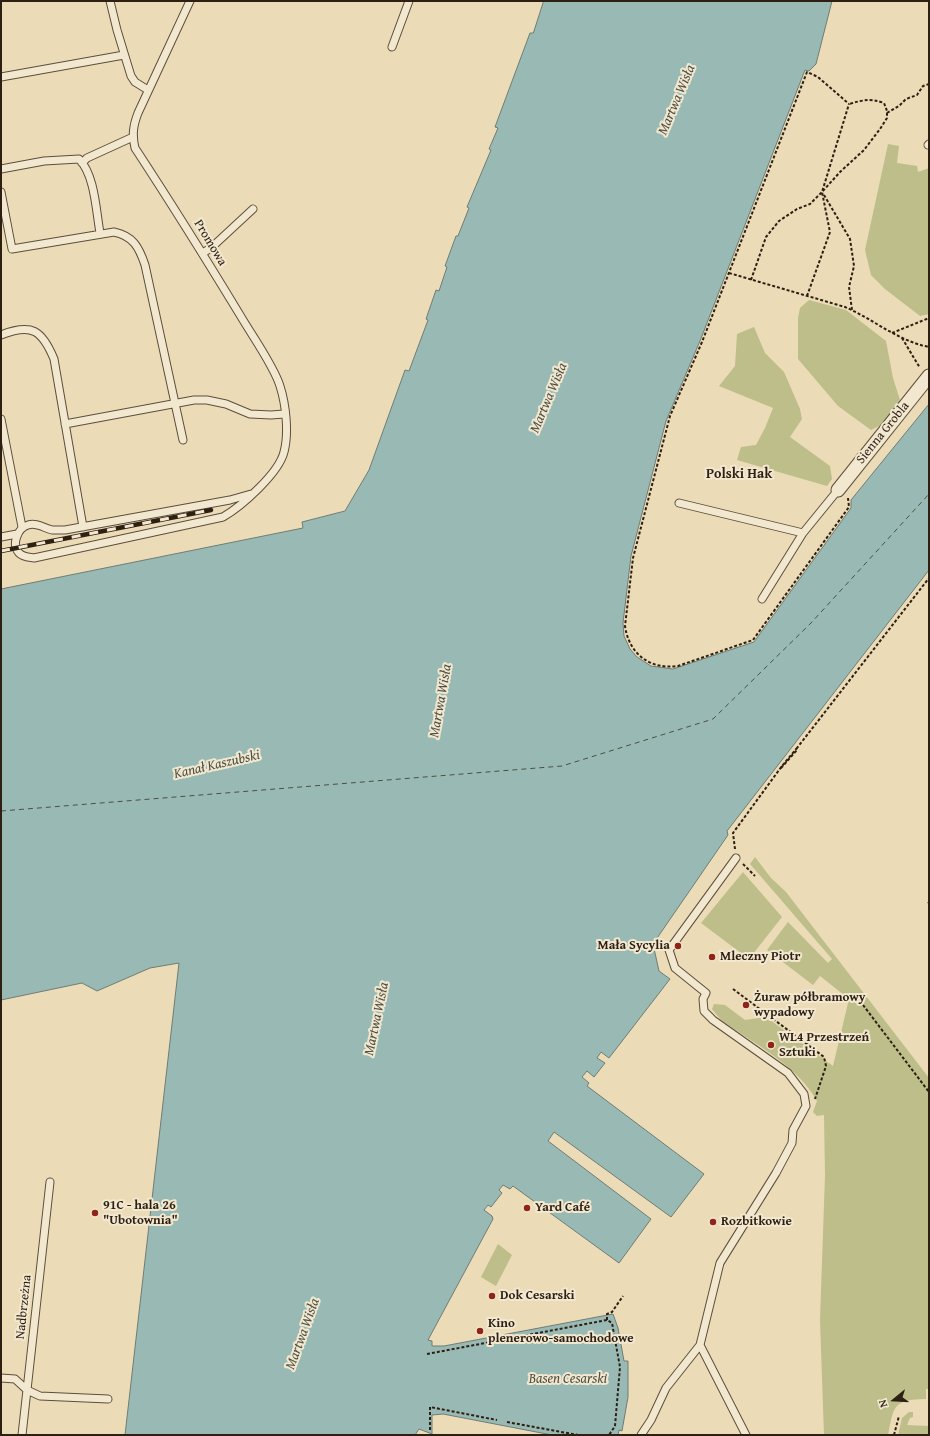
<!DOCTYPE html>
<html>
<head>
<meta charset="utf-8">
<style>
  body { margin:0 }
  #map { position:relative; width:930px; height:1436px; overflow:hidden; background:#ebdbb7; font-family:"Gentium Book Plus",serif }
  canvas { display:block }
  .frame { position:absolute; inset:0; border:2px solid #2e1f13; pointer-events:none }
  .north { position:absolute; left:874px; top:1380px; width:40px; height:40px; -webkit-text-stroke:3px #f2e8d0; paint-order:stroke; rotate:252deg; font-size:11px; font-weight:700; line-height:16px; text-align:center; color:#2e1f13 }
  .north::after { content:''; display:block; margin:auto; width:14px; height:18px; background:#2e1f13; clip-path:polygon(50% 0,100% 100%,50% 72%,0 100%) }
</style>
</head>
<body>
<div id="map">
<canvas width="930" height="1436"></canvas>
<div class="frame"></div>
<div class="north">N</div>
</div>
<script>
const context = document.querySelector('canvas').getContext('2d');
context.lineJoin = 'round';
function fill(path, color) {
  context.fillStyle = color;
  context.fill(path, 'evenodd');
}
function stroke(path, color, width, dash) {
  context.strokeStyle = color;
  context.lineWidth = width;
  context.lineCap = dash ? 'butt' : 'round';
  context.setLineDash(dash || []);
  context.stroke(path);
}
function label(font, color, halo, rows, align = 'center') {
  context.font = font + ' "Gentium Book Plus",serif';
  context.lineWidth = 4;
  context.setLineDash([]);
  context.textBaseline = 'middle';
  context.strokeStyle = halo;
  context.fillStyle = color;
  for (const [text, x, y, turn = 0] of rows) {
    context.save();
    context.translate(x, y);
    context.rotate((+turn || 0) * Math.PI / 180);
    context.textAlign = isNaN(turn) ? turn : align;
    if (halo) context.strokeText(text, 0, 0);
    context.fillText(text, 0, 0);
    context.restore();
  }
}
fill(new Path2D(`
  M888,144L899,146L897,163L917,166L918,172L929,168V314L920,316L885,289L871,275L865,250Z
  M809,300L846,310L886,341L893,378L900,400L881,425L871,430L838,406L798,359V318L800,308Z
  M754,327L765,353L784,372L800,409L802,419L790,437L830,466L832,479L827,486L737,460L741,447L756,445L765,428L773,408L719,386L735,366L737,334Z
  M755,857L771,878L786,892L929,1078V1389H926V1399C893,1400 894,1405 888,1435H824L820,1320L825,1175L824,1115L817,1116L813,1112L817,1101C798,1066 753,1043 721,1020L712,1009L714,1004L725,1005L745,1020L766,1017L833,1066L849,999L820,976L813,985L767,950L788,922L828,963L832,959L750,864Z
  M743,872L782,917L749,959L701,923Z
  M498,1244L512,1255L496,1286L481,1277Z
  M909,1412H913V1417L910,1418L907,1425L929,1426V1435H898L902,1418Z`), '#bdbe8a');
const water = new Path2D(`
  M544,1H832L816,64L809,71L805,70L700,341L666,421L631,556L623,623L624,636L630,649L637,657L651,666L673,669L754,642L851,508V500L929,404V570L727,831L728,835L653,944L659,971L670,979L609,1058L601,1052L597,1058L605,1063L594,1077L587,1071L582,1077L589,1083L587,1086L704,1174L671,1217L554,1132L548,1141L651,1219L619,1263L513,1186L510,1189L503,1185L499,1190L502,1193L491,1207L488,1205L484,1210L492,1216L493,1219L428,1340L432,1341V1346H444L613,1314L618,1328L624,1361H628V1397L622,1431L619,1430L618,1435H552L443,1414L432,1415V1434L419,1429L415,1435H125L179,963L150,968L97,991L82,983L1,1000V589L303,528L302,522L345,511L369,470L405,370L409,371L428,320L426,319L436,290L439,291L447,267L445,266L456,236H458L469,208L467,207L491,150L489,149L498,128L495,127L530,33H533Z`);
fill(water, '#99bab4');
stroke(water, '#6e7c74', 1);
stroke(new Path2D(`
  M1,811L562,766L713,719L811,623L929,494`), '#4e4e43', 1, [5, 4]);
const lane = new Path2D(`
  M110,1L117,30L131,76L135,82L148,90
  M190,1L138,113C133,126 132,135 135,148C171,203 206,259 240,315C251,334 274,366 280,386C286,405 289,433 284,452C279,473 242,506 223,517L34,558C28,557 23,557 19,553C11,544 18,528 28,525C36,522 44,528 52,530C56,530 61,530 65,530L230,500L251,494
  M392,47L409,1
  M1,77L124,55
  M928,145L929,144
  M82,163L87,158L133,137
  M1,169L44,161L79,159C95,175 96,211 100,233
  M1,192L12,249L114,232C133,236 139,247 145,265L183,440
  M203,253L212,247L253,209
  M1,335C32,323 42,330 54,359L83,527
  M1,419L22,527
  M65,424L194,400H207L226,404L250,414L271,415L284,414
  M679,503L803,533
  M1,537L17,534
  M762,599L803,533L838,490
  M700,1345L746,1435
  M1,1378L15,1379L27,1390L40,1396L108,1399
  M22,1435L50,1182
  M641,1435L651,1420L666,1388L700,1345L720,1263L776,1173L792,1143L793,1130L806,1106L804,1094L788,1073L713,1020L704,1011L703,999L706,993L675,968L669,950L736,858`);
const street = new Path2D(`
  M838,490L929,376`);
stroke(lane, '#5d4e3c', 9);
stroke(street, '#5d4e3c', 15);
stroke(new Path2D(`
  M887,113L899,106L906,99L917,95L923,86L929,84
  M824,195L850,239L854,266L849,287L852,310
  M729,273L845,307C873,319 898,341 929,347
  M751,280L766,237L779,221L797,209L810,204L822,192L849,104
  M807,296L830,232L822,192L840,172L864,150L880,129L887,118V111L884,103C871,98 863,100 849,104
  M892,333L929,318
  M902,338L920,368
  M848,498L849,507L753,640L678,666C650,670 629,654 625,626L633,558L670,416L702,342L807,72L818,77L849,104
  M781,768L796,751L797,748L929,578
  M735,849L733,833L782,766L797,748
  M743,864L755,876
  M928,902L929,903
  M733,989L824,1057L826,1066L815,1099
  M860,1001L929,1092
  M607,1320V1314L612,1312L623,1296
  M427,1354L607,1320L612,1323L620,1367L615,1426L609,1435
  M507,1422L578,1435
  M430,1430V1407L497,1420
  M894,1435L899,1416`), '#2e1f13', 2, [3, 2]);
stroke(lane, '#f2e8d0', 7);
stroke(street, '#f2e8d0', 13);
const rail = new Path2D(`
  M1,551L211,510`);
stroke(rail, '#2e1f13', 4.5);
stroke(rail, '#f2e8d0', 3, [9]);
for (const [x, y, r, color] of [
  [678,946,4,"#8f2418"],
  [712,957,4,"#8f2418"],
  [746,1005,4,"#8f2418"],
  [771,1045,4,"#8f2418"],
  [527,1208,4,"#8f2418"],
  [95,1213,4,"#8f2418"],
  [713,1222,4,"#8f2418"],
  [492,1296,4,"#8f2418"],
  [480,1331,4,"#8f2418"]
]) {
  const dot = new Path2D();
  dot.arc(x, y, r, 0, 2 * Math.PI);
  context.fillStyle = color;
  context.fill(dot);
  stroke(dot, '#f2e8d0', 1.5);
}
label('13px', '#2e1f13', '#f2e8d0', [
  ["Promowa",210,243,59],
  ["Sienna Grobla",883,433,-51],
  ["Nadbrzeżna",24,1307,-84]
]);
label('bold 13px', '#2e1f13', '#f2e8d0', [
  ["Mała Sycylia",670,946,"right"],
  ["Mleczny Piotr",720,957],
  ["Żuraw półbramowy",754,998],
  ["wypadowy",754,1013],
  ["WL4 Przestrzeń",779,1038],
  ["Sztuki",779,1053],
  ["91C - hala 26",103,1206],
  ["\"Ubotownia\"",103,1221],
  ["Yard Café",535,1208],
  ["Rozbitkowie",721,1222],
  ["Dok Cesarski",500,1296],
  ["Kino",488,1324],
  ["plenerowo-samochodowe",488,1339]
], 'left');
label('italic 14px', '#4e4e43', '#f2e8d0', [
  ["Martwa Wisła",677,100,-67],
  ["Martwa Wisła",549,398,-67],
  ["Martwa Wisła",441,701,-80],
  ["Kanał Kaszubski",217,765,-13],
  ["Martwa Wisła",377,1019,-78],
  ["Martwa Wisła",303,1334,-70],
  ["Basen Cesarski",568,1379]
]);
label('bold 14px', '#2e1f13', '#f2e8d0', [
  ["Polski Hak",739,474]
]);
</script>
</body>
</html>
